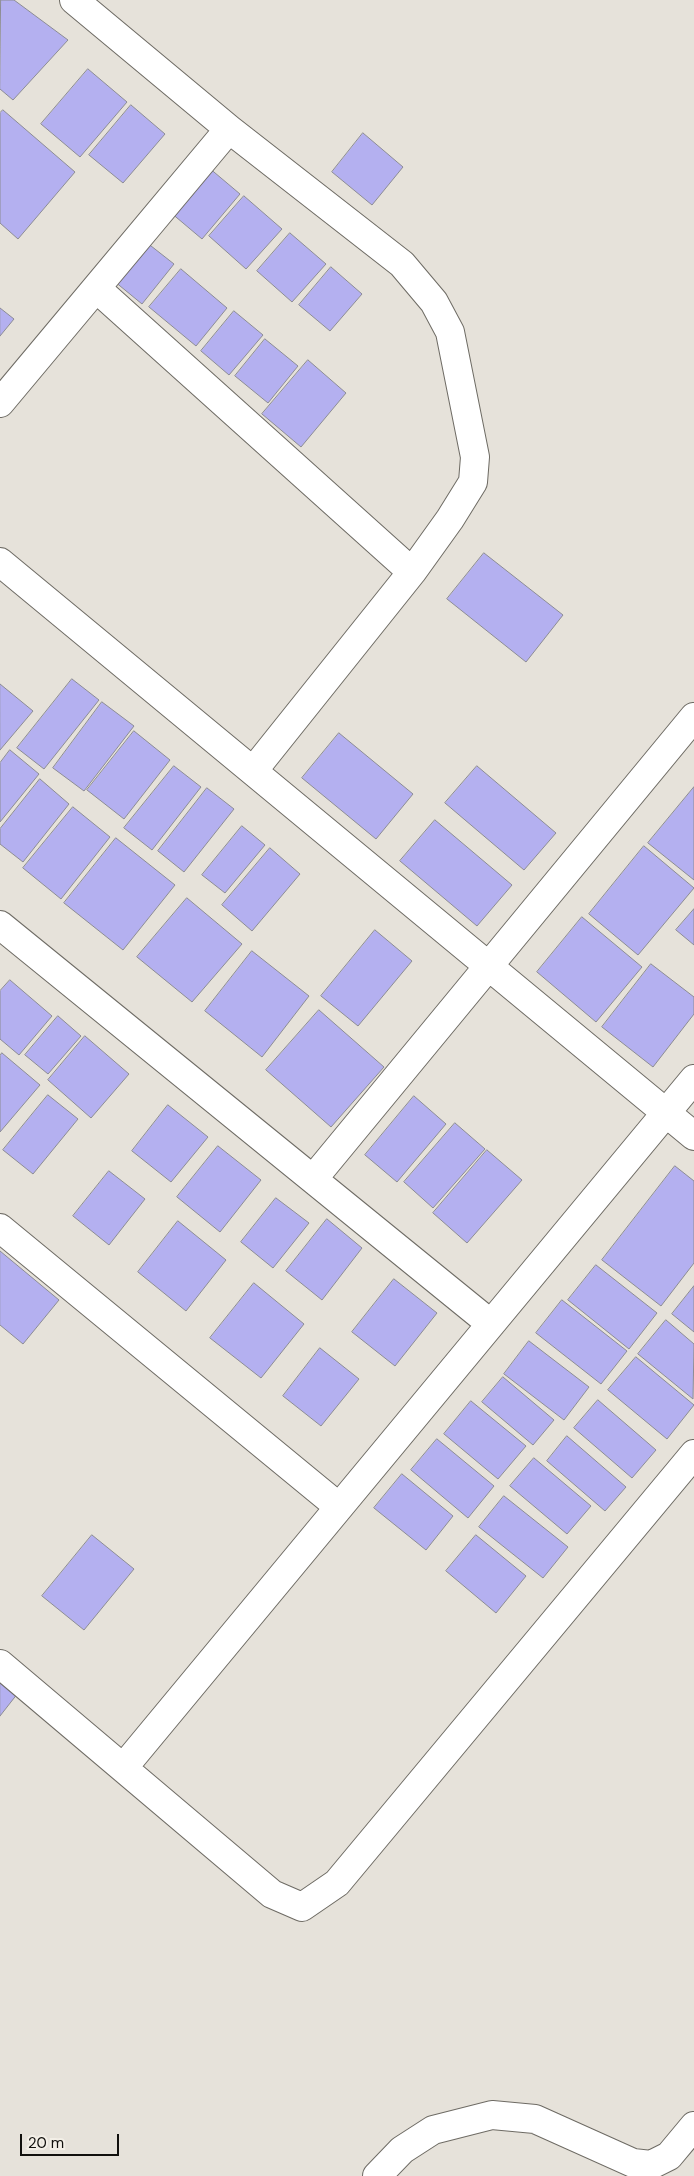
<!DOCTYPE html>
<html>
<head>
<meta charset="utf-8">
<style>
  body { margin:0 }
  #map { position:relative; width:694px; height:2176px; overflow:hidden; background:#e6e2da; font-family:"DM Sans",sans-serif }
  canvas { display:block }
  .scale { position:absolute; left:20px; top:2134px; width:99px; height:22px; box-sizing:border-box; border:2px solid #11100d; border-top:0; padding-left:6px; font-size:15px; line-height:18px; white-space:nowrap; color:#11100d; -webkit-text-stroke:4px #f3efe7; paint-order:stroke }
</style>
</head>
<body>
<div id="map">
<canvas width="694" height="2176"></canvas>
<div class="scale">20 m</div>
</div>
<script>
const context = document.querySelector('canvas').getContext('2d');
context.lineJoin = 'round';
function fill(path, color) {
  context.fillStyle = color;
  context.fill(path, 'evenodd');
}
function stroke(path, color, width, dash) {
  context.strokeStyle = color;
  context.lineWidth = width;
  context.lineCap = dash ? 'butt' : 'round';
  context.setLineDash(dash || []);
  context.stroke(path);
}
const building = new Path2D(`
  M1,0H14L68,40L13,100L0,89Z
  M88,69L127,102L80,157L41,124Z
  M131,105L165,134L123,183L89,155Z
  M3,110L75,172L18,239L0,223V113Z
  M363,133L403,167L372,205L332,172Z
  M208,167L240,194L202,239L170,212Z
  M244,196L282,229L246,269L209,236Z
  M290,233L326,264L292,302L257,271Z
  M146,242L174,264L142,304L114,281Z
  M331,267L362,294L330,331L299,305Z
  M181,269L227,308L196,346L149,307Z
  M0,308L14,319L0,336Z
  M234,311L263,335L229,375L201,351Z
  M265,339L298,366L268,403L235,376Z
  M308,360L346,393L301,447L262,414Z
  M484,553L563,615L526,662L447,599Z
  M72,679L99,700L44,769L17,748Z
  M0,684L33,711L0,750Z
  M102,702L134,726L84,791L53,768Z
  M134,731L170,760L124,819L87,790Z
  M339,733L413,794L376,839L302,778Z
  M10,750L39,774L0,822V763Z
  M174,766L201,787L152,850L124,828Z
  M477,766L556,833L524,870L445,803Z
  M40,779L69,804L23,862L0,844V829Z
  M694,787V880L648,843Z
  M207,788L234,809L184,872L158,851Z
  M73,807L110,837L61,899L23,868Z
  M435,820L512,885L477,926L400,861Z
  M242,826L265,845L225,893L202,875Z
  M116,838L175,885L123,950L64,903Z
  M644,846L694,888L638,955L589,914Z
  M270,848L300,874L252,931L222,905Z
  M187,898L242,944L192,1002L137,957Z
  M694,909V945L676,930Z
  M582,917L642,967L596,1022L537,972Z
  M375,930L412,961L358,1026L321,996Z
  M252,951L309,996L262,1057L205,1011Z
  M651,964L694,997V1014L653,1067L602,1027Z
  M10,980L52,1016L19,1055L0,1039V991Z
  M319,1010L384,1067L331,1127L266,1070Z
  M58,1016L81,1036L48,1074L25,1055Z
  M85,1036L129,1074L91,1118L48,1080Z
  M2,1053L40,1085L0,1132V1056Z
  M48,1095L78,1119L33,1174L3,1150Z
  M414,1096L446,1124L397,1182L365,1155Z
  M168,1105L208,1137L171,1182L132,1151Z
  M455,1123L485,1149L433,1208L404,1182Z
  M218,1146L261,1180L220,1232L177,1197Z
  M487,1150L522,1180L467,1243L433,1213Z
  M675,1166L694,1181V1263L661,1306L602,1260Z
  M109,1171L145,1199L109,1245L73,1216Z
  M276,1198L309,1223L273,1268L241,1242Z
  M327,1219L362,1248L322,1300L286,1271Z
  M178,1221L226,1260L186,1311L138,1272Z
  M0,1251L59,1300L23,1344L0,1325Z
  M596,1265L657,1313L629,1349L568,1300Z
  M394,1279L437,1313L395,1366L352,1332Z
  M254,1283L304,1324L261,1378L210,1338Z
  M694,1286V1332L672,1314Z
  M562,1300L627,1351L601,1384L536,1333Z
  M666,1320L694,1344L693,1399L638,1354Z
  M529,1341L589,1387L564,1420L504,1374Z
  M320,1348L359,1379L321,1426L283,1396Z
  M636,1357L694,1405L667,1439L608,1390Z
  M503,1377L554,1420L533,1445L482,1402Z
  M598,1400L656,1450L632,1478L574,1428Z
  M471,1401L526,1446L498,1479L444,1434Z
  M567,1436L626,1487L605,1511L547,1461Z
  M437,1439L494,1486L468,1518L411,1470Z
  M534,1458L591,1506L567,1534L510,1486Z
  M402,1474L453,1516L426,1550L374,1508Z
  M504,1496L568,1547L543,1578L479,1527Z
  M92,1535L134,1569L84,1630L42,1596Z
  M476,1535L526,1576L496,1613L446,1571Z
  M0,1679L18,1693L0,1716Z`);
fill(building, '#b4b0f0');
stroke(building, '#8c8c94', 1);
const street = new Path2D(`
  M74,0L229,129L402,264L434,302L450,332L475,457L473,482L450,519L412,572L253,771
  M96,288L412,572
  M0,403L229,129
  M0,562L694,1136
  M0,925L491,1324
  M313,1179L694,717
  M0,1228L339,1507
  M0,1664L272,1894L302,1907L337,1883L694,1454
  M123,1768L694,1079
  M377,2176L402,2150L433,2130L492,2115L535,2119L633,2163L651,2165L669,2156L694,2126`);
stroke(street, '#6e6b64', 30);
stroke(street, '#fff', 28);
</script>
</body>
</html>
